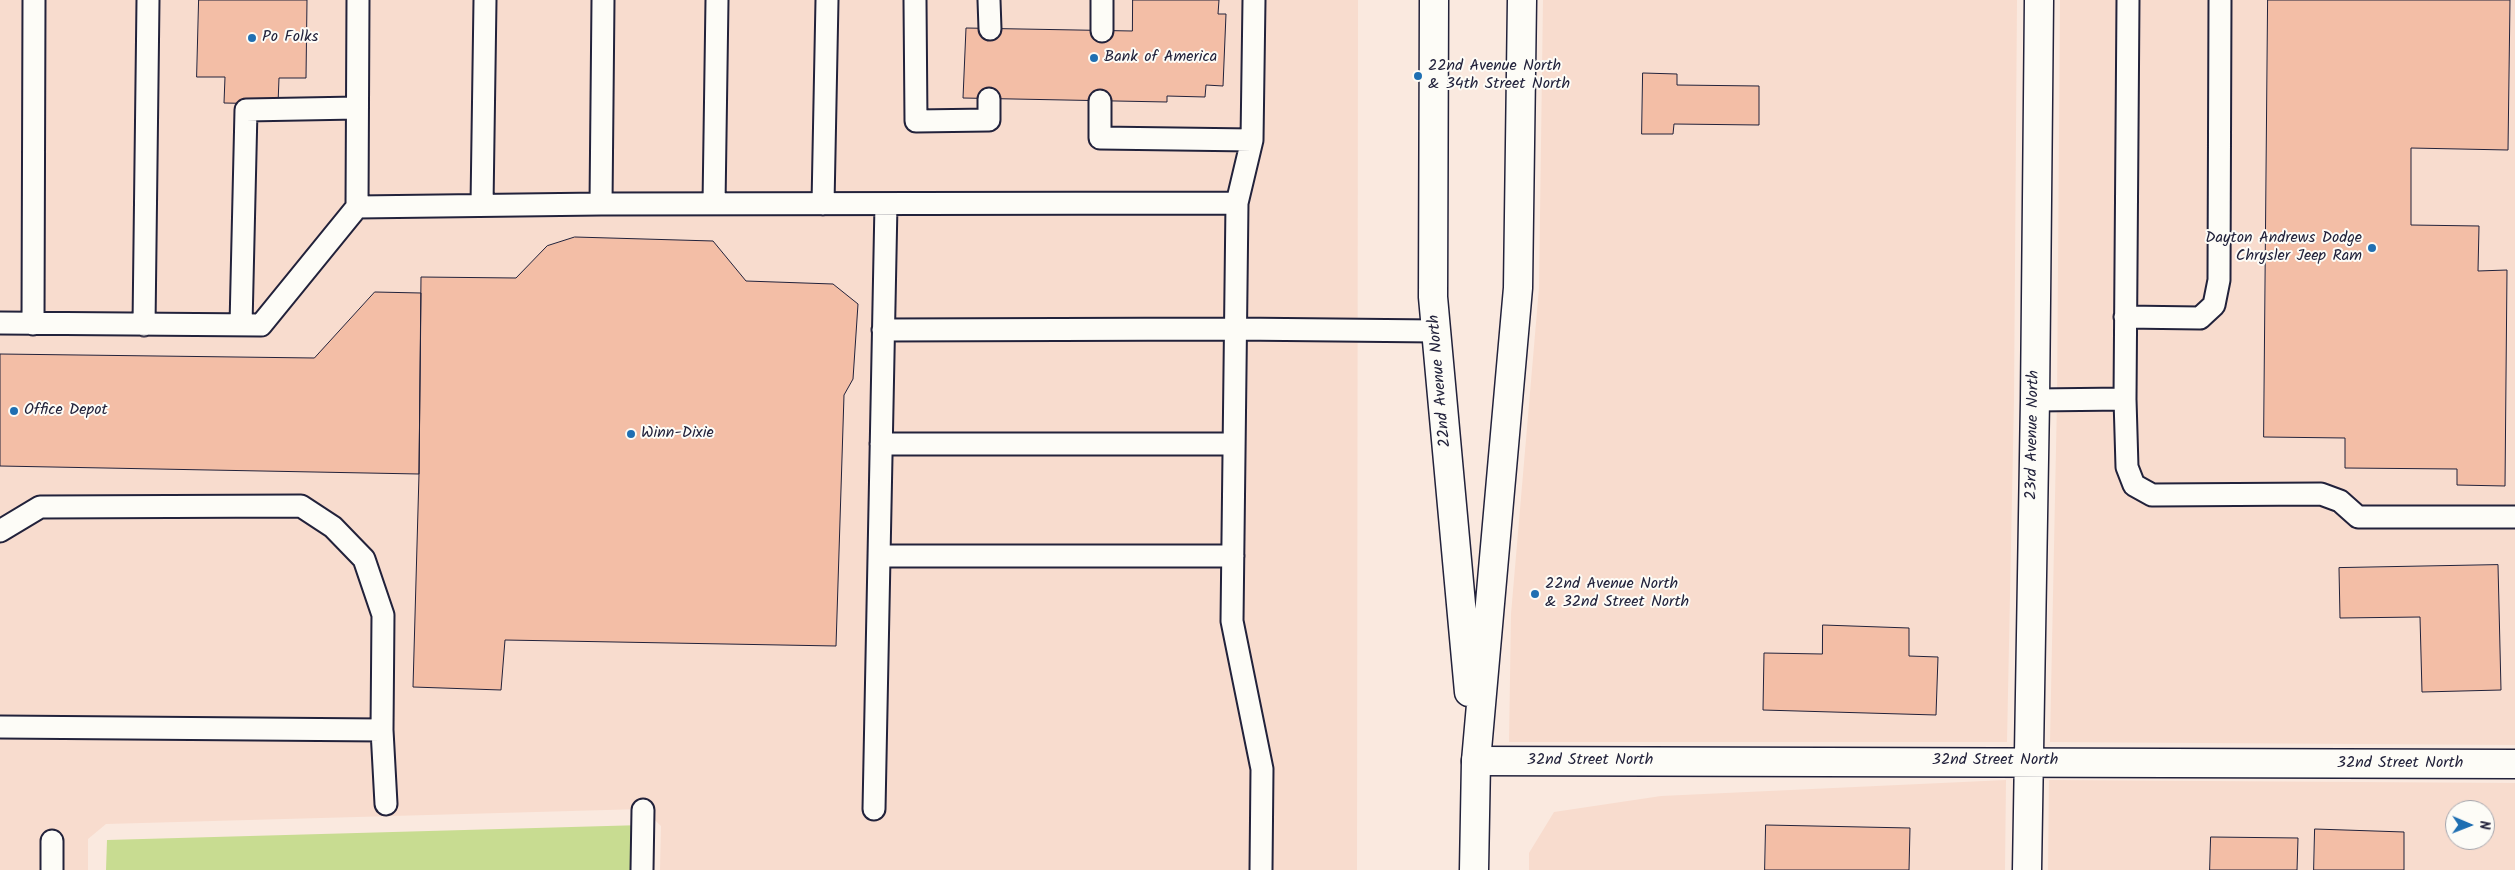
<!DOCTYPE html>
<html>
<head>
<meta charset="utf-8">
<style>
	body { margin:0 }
	#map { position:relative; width:2515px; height:870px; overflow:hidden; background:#fae9df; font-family:Kalam,sans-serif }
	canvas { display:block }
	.north { position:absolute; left:2445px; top:800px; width:50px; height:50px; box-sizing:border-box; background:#fdfcf7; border:1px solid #a5a5ac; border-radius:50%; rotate:91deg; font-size:14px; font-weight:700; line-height:20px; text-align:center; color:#22223b }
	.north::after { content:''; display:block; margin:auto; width:18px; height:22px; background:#1f6fb2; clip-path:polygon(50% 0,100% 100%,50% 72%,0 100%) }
</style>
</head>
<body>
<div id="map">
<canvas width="2515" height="870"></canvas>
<div class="north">N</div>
</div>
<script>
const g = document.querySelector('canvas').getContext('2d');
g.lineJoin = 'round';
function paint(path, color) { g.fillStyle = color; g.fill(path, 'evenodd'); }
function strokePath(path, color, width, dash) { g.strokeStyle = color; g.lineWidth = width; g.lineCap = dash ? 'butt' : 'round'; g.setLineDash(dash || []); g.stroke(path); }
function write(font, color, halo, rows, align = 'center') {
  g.font = font + ' Kalam,sans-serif'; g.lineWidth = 4; g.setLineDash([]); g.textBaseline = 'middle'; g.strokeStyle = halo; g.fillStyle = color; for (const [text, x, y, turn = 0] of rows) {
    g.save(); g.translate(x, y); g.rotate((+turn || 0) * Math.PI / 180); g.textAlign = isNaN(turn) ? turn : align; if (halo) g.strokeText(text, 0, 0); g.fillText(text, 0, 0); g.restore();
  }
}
paint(new Path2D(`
	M0,0H1358L1357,870H660L661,826L643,809L106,824L88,839V870H0Z
	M1543,0H2017L2014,400L2007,742H1509L1511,614L1539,288Z
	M2060,0H2515V745L2050,742L2057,400Z
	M2006,780L2005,870H1529V853L1554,812L1661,796Z
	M2049,780L2515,783V870H2048ZM2455,810H2485V840H2455Z`), '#f8dcce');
paint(new Path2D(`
	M643,825L641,870H106L107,840Z`), '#c8dc91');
const building = new Path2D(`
	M199,0H307L306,78H279L278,104L224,103L225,77H197Z
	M1133,0H1219L1218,14H1226L1223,86L1206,85L1205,97L1167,96V102L963,98L966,28L1132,31Z
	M2268,0H2510L2508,150L2411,148V225L2479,226L2478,271L2507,270L2505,486L2457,485V469L2345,468V438L2264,437Z
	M1643,73L1677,74V85L1759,86V125L1674,124L1673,134H1642Z
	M575,237L713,241L746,281L833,284L858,304L853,379L844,395L836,646L505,640L501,690L413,687L419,474L421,277L516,278L547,246Z
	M375,292L421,293L419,474L0,466V354L314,358Z
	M2498,565L2501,690L2422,692L2420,617L2340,618L2339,568Z
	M1823,625L1909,628V656L1938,657L1936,715L1763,710L1764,653L1822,654Z
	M1766,825L1910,828L1909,870H1765Z
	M2315,829L2404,832V870H2314Z
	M2211,837L2298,838L2297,870H2210Z`);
paint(building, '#f3bea6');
strokePath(building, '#22223b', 1);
const lane = new Path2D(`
	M915,0L916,121L989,120V99
	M989,0L990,29
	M1254,0L1252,140L1237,203L1232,621L1262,769L1261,870
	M2128,0L2125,399L2127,467L2134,485L2152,495L2321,494L2340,501L2358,517H2515
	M1102,31V0
	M1100,101V138L1252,140
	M601,204L1237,203
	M714,204L717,0
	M823,204L827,0
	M482,205L485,0
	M357,207L358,0
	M2125,317L2200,318L2214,305L2219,280L2220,0
	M0,323L261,325L357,207L601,204L603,0
	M33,324L34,0
	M144,325L148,0
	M241,325L246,110L357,108
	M883,330L1235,329L1436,331
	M2035,400L2125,399
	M881,444H1234
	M0,531L40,507L301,506L333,527L364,559L383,615L382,730L386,804
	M879,556H1233
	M0,727L382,730
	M874,809L886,204
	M52,870V841
	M642,870L643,810`);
const street = new Path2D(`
	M1476,761L2515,764
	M2027,870L2035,400L2039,0`);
const secondary = new Path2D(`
	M1434,0L1433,297L1469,692
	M1474,870L1476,761L1518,288L1522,0`);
strokePath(lane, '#22223b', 25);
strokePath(street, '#22223b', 31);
strokePath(secondary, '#22223b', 31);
strokePath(lane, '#fdfcf7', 21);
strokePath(street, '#fdfcf7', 28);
strokePath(secondary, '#fdfcf7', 28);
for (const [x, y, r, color] of [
	[252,38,5,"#1f6fb2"],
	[1094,58,5,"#1f6fb2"],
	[1418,76,5,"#1f6fb2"],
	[2372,248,5,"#1f6fb2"],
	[14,411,5,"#1f6fb2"],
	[631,434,5,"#1f6fb2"],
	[1535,594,5,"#1f6fb2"]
]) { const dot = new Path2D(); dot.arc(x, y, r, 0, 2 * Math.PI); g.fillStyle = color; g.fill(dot); strokePath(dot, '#fdfcf7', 2); }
write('16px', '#22223b', '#fdfcf7', [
	["Po Folks",262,38],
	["Bank of America",1104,58],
	["22nd Avenue North",1428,67],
	["& 34th Street North",1428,85],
	["Dayton Andrews Dodge",2362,239,"right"],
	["Chrysler Jeep Ram",2362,257,"right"],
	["Office Depot",24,411],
	["Winn-Dixie",641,434],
	["22nd Avenue North",1545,585],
	["& 32nd Street North",1545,603]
], 'left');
write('16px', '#22223b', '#fdfcf7', [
	["22nd Avenue North",1441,381,-95],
	["23rd Avenue North",2034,435,-89],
	["32nd Street North",1590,761],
	["32nd Street North",1995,761],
	["32nd Street North",2400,764]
]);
</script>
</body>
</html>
